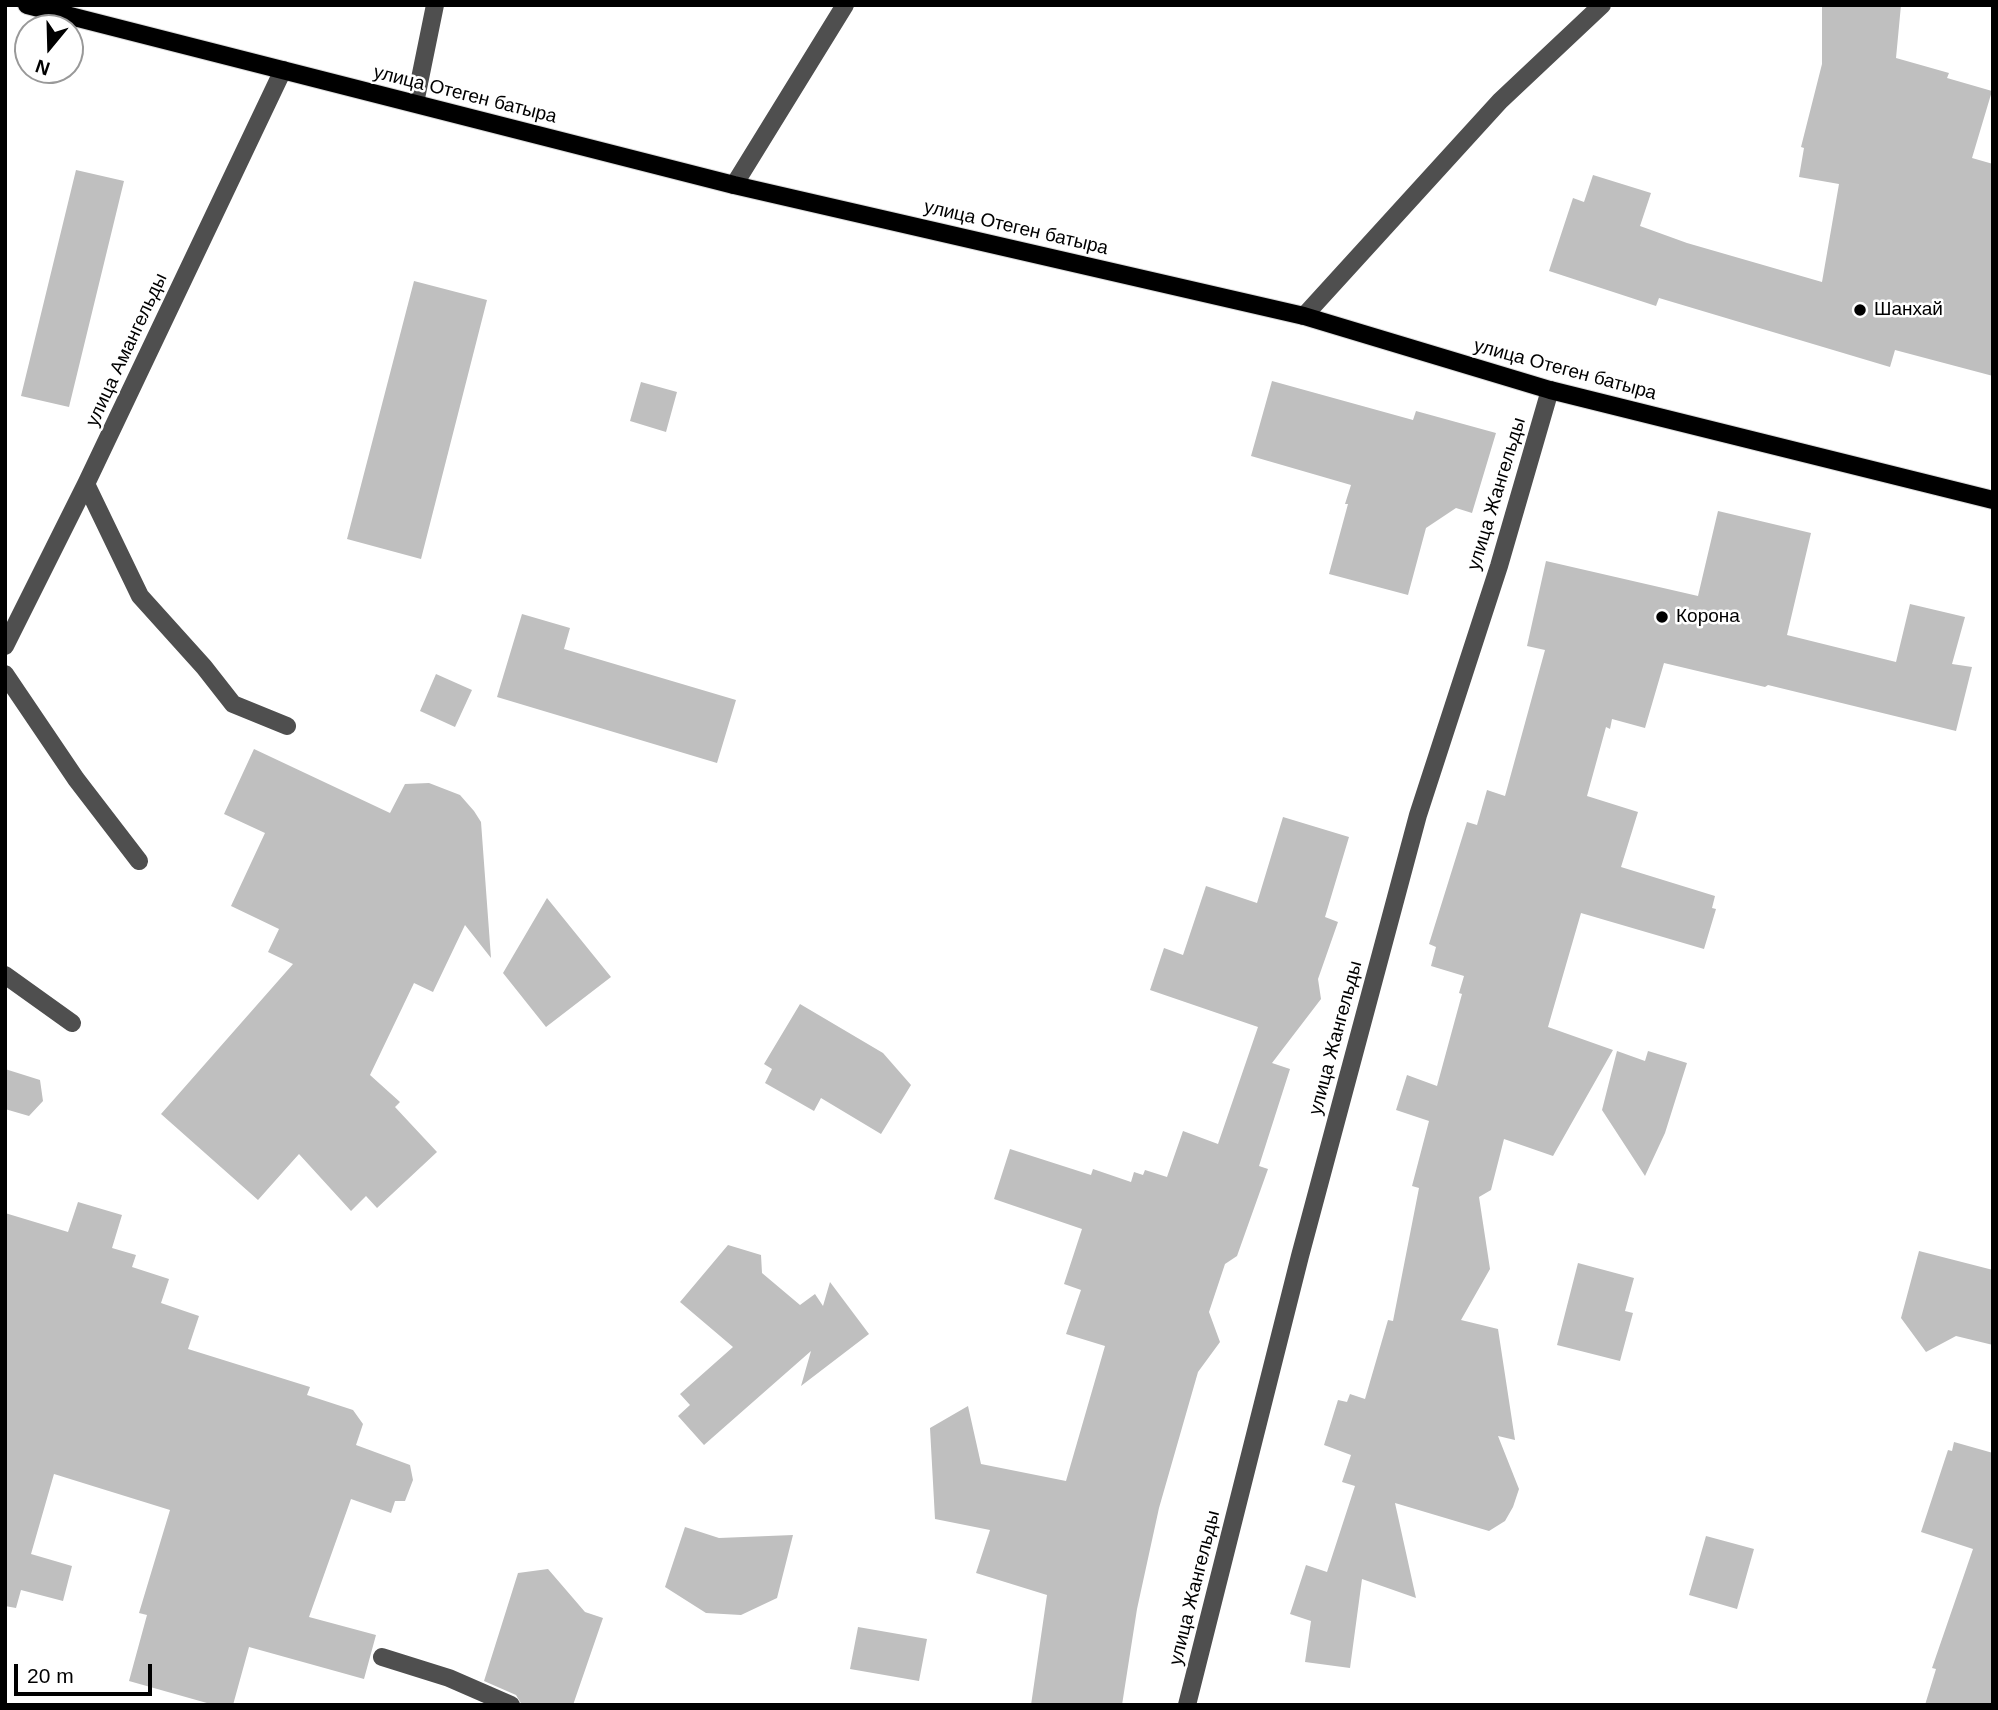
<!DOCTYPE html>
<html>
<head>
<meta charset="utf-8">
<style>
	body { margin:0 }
	#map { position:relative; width:1998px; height:1710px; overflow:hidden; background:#fff; font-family:Arial,sans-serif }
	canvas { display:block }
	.frame { position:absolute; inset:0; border:7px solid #000; pointer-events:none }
	.north { position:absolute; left:14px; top:14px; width:70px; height:70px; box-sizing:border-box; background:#fff; border:2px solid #999; border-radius:50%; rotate:199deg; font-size:19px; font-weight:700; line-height:28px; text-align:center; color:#000 }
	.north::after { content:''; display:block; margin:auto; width:24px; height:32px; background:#000; clip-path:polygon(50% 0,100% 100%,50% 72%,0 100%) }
	.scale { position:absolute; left:14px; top:1664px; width:138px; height:32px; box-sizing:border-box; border:4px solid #000; border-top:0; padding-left:9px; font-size:21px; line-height:24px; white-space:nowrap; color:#000; -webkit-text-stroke:5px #fff; paint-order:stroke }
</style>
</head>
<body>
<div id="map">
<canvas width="1998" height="1710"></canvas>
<div class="frame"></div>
<div class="north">N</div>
<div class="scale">20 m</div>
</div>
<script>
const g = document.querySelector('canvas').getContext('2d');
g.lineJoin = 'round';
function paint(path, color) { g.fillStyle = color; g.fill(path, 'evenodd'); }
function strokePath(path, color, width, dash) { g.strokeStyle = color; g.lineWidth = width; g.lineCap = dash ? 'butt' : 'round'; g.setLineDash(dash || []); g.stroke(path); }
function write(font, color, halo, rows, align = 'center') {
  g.font = font + ' Arial,sans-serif'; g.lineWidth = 5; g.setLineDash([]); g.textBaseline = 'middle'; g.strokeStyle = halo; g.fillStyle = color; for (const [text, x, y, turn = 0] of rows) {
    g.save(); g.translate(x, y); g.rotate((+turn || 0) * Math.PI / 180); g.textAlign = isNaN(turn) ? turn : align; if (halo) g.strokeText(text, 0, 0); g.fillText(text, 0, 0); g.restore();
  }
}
paint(new Path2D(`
	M1822,5H1901L1896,58L1949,73L1947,78L1992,91L1972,158L1993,164V376L1895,350L1890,367L1659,298L1656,306L1549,271L1573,198L1584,202L1593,175L1651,193L1640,226L1687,243L1822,282L1839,184L1799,177L1804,148L1801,147L1822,64Z
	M76,170L124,181L69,407L21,396Z
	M414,281L487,300L421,559L347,539Z
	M1272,381L1413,420L1416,411L1496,433L1472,513L1456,508L1426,528L1408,595L1329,574L1348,504H1345L1351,485L1251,456Z
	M641,382L677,392L666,432L630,421Z
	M1718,511L1811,533L1787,635L1896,662L1910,604L1965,617L1952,664L1972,667L1956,731L1768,685L1765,687L1664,663L1645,728L1612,719L1610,729L1606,727L1587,796L1638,812L1621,867L1715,896L1712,908L1716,909L1704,949L1581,913L1548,1027L1613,1050L1553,1156L1504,1139L1491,1190L1479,1197L1490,1269L1461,1320L1498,1329L1515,1440L1498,1436L1519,1489L1513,1507L1505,1521L1489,1531L1395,1503L1416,1598L1362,1579L1350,1668L1305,1662L1311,1621L1290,1614L1306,1565L1327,1572L1355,1486L1342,1482L1351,1455L1324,1445L1338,1400L1347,1402L1350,1394L1365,1399L1388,1320L1393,1321L1419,1188L1412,1186L1429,1121L1396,1110L1407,1075L1437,1086L1462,994L1459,993L1464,976L1431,966L1436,947L1429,944L1467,822L1477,825L1487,790L1505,796L1545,650L1527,646L1546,561L1698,596Z
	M522,614L570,628L564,649L736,700L717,763L497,697Z
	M436,674L472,690L455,727L420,711Z
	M254,749L390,813L405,784L429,783L460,795L474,811L481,822L491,958L465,925L433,992L414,983L370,1075L400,1102L395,1107L437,1152L377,1208L366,1196L351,1211L299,1154L258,1200L161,1114L293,964L268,952L279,929L231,906L265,833L224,814Z
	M1283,817L1349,837L1325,917L1338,922L1318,979L1321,999L1272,1063L1290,1069L1259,1166L1268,1169L1237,1256L1225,1264L1209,1312L1220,1342L1198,1372L1159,1508L1137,1609L1122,1705H1031L1047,1595L976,1573L990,1530L935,1519L930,1428L968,1406L981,1464L1066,1481L1105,1346L1066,1334L1081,1290L1064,1284L1082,1229L994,1199L1010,1149L1091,1175L1093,1169L1131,1182L1134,1172L1143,1175L1145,1170L1167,1177L1183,1131L1218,1144L1258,1027L1150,990L1164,948L1183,955L1206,886L1257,903Z
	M547,898L611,977L546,1027L503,973Z
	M800,1004L883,1053L911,1085L881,1134L821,1098L814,1111L765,1083L772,1069L764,1064Z
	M1617,1051L1645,1061L1648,1051L1687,1063L1665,1133L1645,1176L1602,1110Z
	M5,1069L40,1080L43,1101L29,1116L5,1109Z
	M78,1202L122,1215L112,1248L136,1255L132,1267L169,1279L161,1303L199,1316L188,1349L310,1387L307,1395L353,1410L363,1424L356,1445L410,1465L413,1480L405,1501H395L391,1513L351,1499L309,1617L376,1635L364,1679L249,1647L233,1705H214L129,1681L147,1615L139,1613L170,1510L54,1474L31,1554L72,1566L63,1601L21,1590L16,1608L5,1606V1213L68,1232Z
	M728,1245L761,1255L762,1273L800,1305L815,1294L823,1306L830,1282L869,1334L801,1386L811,1351L704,1445L678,1416L690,1405L680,1394L733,1347L680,1302Z
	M1919,1251L1993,1270V1345L1956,1336L1926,1352L1901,1318Z
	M1578,1263L1634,1278L1625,1311L1633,1313L1620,1361L1557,1345Z
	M1954,1442L1993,1453V1705H1925L1936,1669L1932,1668L1973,1549L1921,1532L1948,1450L1952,1451Z
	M685,1527L719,1538L793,1535L777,1598L741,1615L706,1613L665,1587Z
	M1706,1536L1754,1549L1737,1609L1689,1595Z
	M548,1569L585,1612L603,1618L573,1705H522L516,1695L484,1681L518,1573Z
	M858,1627L927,1639L919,1681L850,1669Z`), '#bfbfbf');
const major = new Path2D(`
	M27,5L734,185L1304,316L1550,390L1993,500`);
strokePath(major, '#dbdbdb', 20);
strokePath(new Path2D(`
	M415,103L435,5
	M734,185L845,5
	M1304,316L1500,101L1602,5
	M86,484L140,596L204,667L233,704L287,726
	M5,646L86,484L283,70
	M5,674L76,779L139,861
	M5,975L72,1023
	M382,1657L449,1678L511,1705
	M1187,1705L1300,1256L1418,815L1499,566L1550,390`), '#4f4f4f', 18);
strokePath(major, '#000', 18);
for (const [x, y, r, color] of [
	[1860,310,7,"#000"],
	[1662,617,7,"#000"]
]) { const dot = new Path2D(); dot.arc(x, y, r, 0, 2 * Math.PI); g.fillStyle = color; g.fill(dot); strokePath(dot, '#fff', 2.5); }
write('19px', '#000', '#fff', [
	["улица Отеген батыра",465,95,14],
	["улица Отеген батыра",1016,228,13],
	["улица Амангельды",127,350,-65],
	["улица Отеген батыра",1565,370,15],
	["улица Жангельды",1497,494,-73],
	["улица Жангельды",1336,1038,-75],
	["улица Жангельды",1195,1588,-76]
]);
write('19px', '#000', '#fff', [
	["Шанхай",1874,310],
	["Корона",1676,617]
], 'left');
</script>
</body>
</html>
